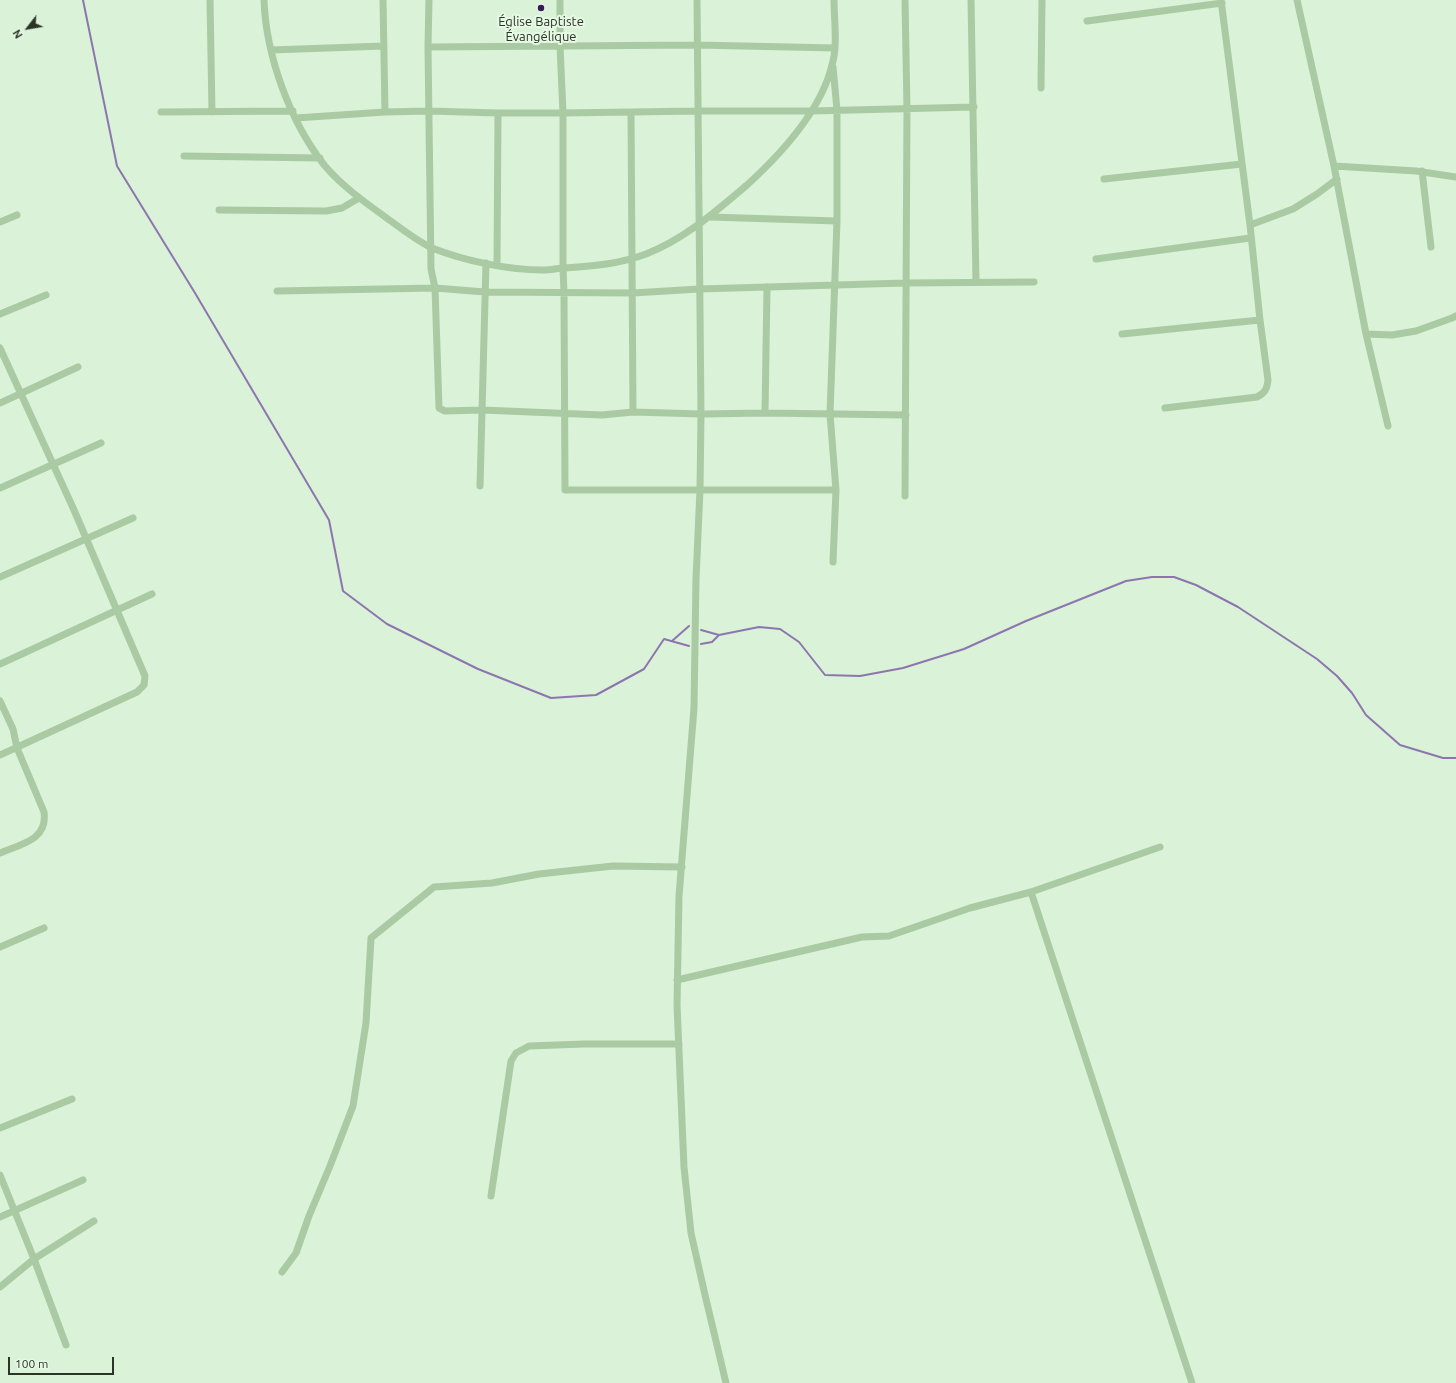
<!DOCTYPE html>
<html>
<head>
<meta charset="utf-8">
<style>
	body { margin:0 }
	#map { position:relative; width:1456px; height:1383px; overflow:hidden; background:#daf2d7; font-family:Ubuntu,sans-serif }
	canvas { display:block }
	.north { position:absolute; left:8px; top:8px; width:40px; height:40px; -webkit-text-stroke:3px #e6f9e4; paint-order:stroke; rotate:239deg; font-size:11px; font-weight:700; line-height:16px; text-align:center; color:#2a3525 }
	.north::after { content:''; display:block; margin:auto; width:14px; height:18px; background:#2a3525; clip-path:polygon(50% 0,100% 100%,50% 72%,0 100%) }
	.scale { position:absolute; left:8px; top:1357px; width:106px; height:18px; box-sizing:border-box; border:2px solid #2a3525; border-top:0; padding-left:5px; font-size:12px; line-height:14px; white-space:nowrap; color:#2a3525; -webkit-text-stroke:3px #e6f9e4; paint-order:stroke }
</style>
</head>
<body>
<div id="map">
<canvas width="1456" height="1383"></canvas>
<div class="north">N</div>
<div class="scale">100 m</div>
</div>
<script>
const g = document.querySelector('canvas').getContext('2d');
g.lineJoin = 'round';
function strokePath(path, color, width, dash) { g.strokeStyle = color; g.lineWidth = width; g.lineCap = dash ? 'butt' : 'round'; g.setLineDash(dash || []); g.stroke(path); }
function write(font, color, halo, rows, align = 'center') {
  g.font = font + ' Ubuntu,sans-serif'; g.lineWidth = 4; g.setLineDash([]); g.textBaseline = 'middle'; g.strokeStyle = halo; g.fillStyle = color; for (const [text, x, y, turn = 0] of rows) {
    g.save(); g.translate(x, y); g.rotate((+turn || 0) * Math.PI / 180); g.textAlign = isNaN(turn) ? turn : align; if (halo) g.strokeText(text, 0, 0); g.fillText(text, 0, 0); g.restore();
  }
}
strokePath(new Path2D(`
	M83,0L117,166L195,293L329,520L343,591L387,624L478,669L551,698L596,695L644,669L664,639L689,646
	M701,630L719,635
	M672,641L689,626
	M701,644L712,642L719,635L759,627L780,629L799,642L825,675L860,676L903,668L964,649L1026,621L1126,581L1152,577H1174L1196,585L1238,607L1317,659L1337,676L1352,693L1366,715L1400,745L1443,758H1456`), '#8d76af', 2);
strokePath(new Path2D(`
	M210,0L212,112
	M264,0C266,56 290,122 325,166C343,187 366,203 388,219C402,229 417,241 432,248C465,261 508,270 543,270C551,270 558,268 565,268C593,266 620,264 646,254C685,239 716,211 747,185C781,154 821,111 832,65C838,45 834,21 834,0
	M383,0L385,112
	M429,0L428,47L431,269L435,288L439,408L445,411L482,410L602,415L633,412L701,414L765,413L906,415
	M560,0V46L563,113V268L564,293L565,490H836
	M697,0L701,414L700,490L696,579L694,708L679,896L677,1005L684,1167L691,1233L705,1295L726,1383
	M905,0L907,109L905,496
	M971,0L976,282
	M1297,0L1334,166L1366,334L1388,426
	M1087,21L1222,3
	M428,47L697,45L835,48
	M271,50L384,46
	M833,67L837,110V221L830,414L836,490L833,562
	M1041,88L1042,0
	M161,112L293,111
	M631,112L633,412
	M296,118L385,112L429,111L498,113H563L698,111H811L974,107
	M184,156L320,158
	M1334,166L1416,171L1456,177
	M1422,171L1431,247
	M1104,179L1242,164
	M219,210L326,211L342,208L359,198
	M710,217L837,221
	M0,222L17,215
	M1250,225L1293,209L1317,194L1337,179
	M1096,259L1250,238
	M497,265L498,113
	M277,291L435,288L485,292L633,293L699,289L905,283L1034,282
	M0,314L46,295
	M1122,334L1260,320
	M1366,334L1392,335L1416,331L1452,318L1456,316
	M0,348L74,510L145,676L144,685L137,692L0,755
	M0,403L78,367
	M1165,408L1257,397C1265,393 1267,389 1268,380L1260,320L1250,225L1221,0
	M765,413L767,287
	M480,486L486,263
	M0,488L101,443
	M0,577L133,518
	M0,664L152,594
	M0,701L13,729L17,748L44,812C48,840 21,844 0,853
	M1031,892L1192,1383
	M0,947L44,928
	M677,980L862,937L889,936L970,908L1031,892L1160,847
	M0,1128L72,1099
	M0,1175L34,1259L66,1345
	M491,1196L511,1061L516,1053L529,1046L584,1044H679
	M0,1217L83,1180
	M282,1272L296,1253L309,1216L330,1166L353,1106L366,1023L371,938L434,887L492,883L539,874L613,866L682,867
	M0,1287L34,1259L94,1221`), '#aacaa3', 7);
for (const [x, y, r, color] of [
	[541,8,4,"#341a57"]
]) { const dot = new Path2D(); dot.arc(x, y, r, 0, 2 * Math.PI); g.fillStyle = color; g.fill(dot); strokePath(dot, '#e6f9e4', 1.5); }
write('13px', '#2a3525', '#e6f9e4', [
	["Église Baptiste",541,22],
	["Évangélique",541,37]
]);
</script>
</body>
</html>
